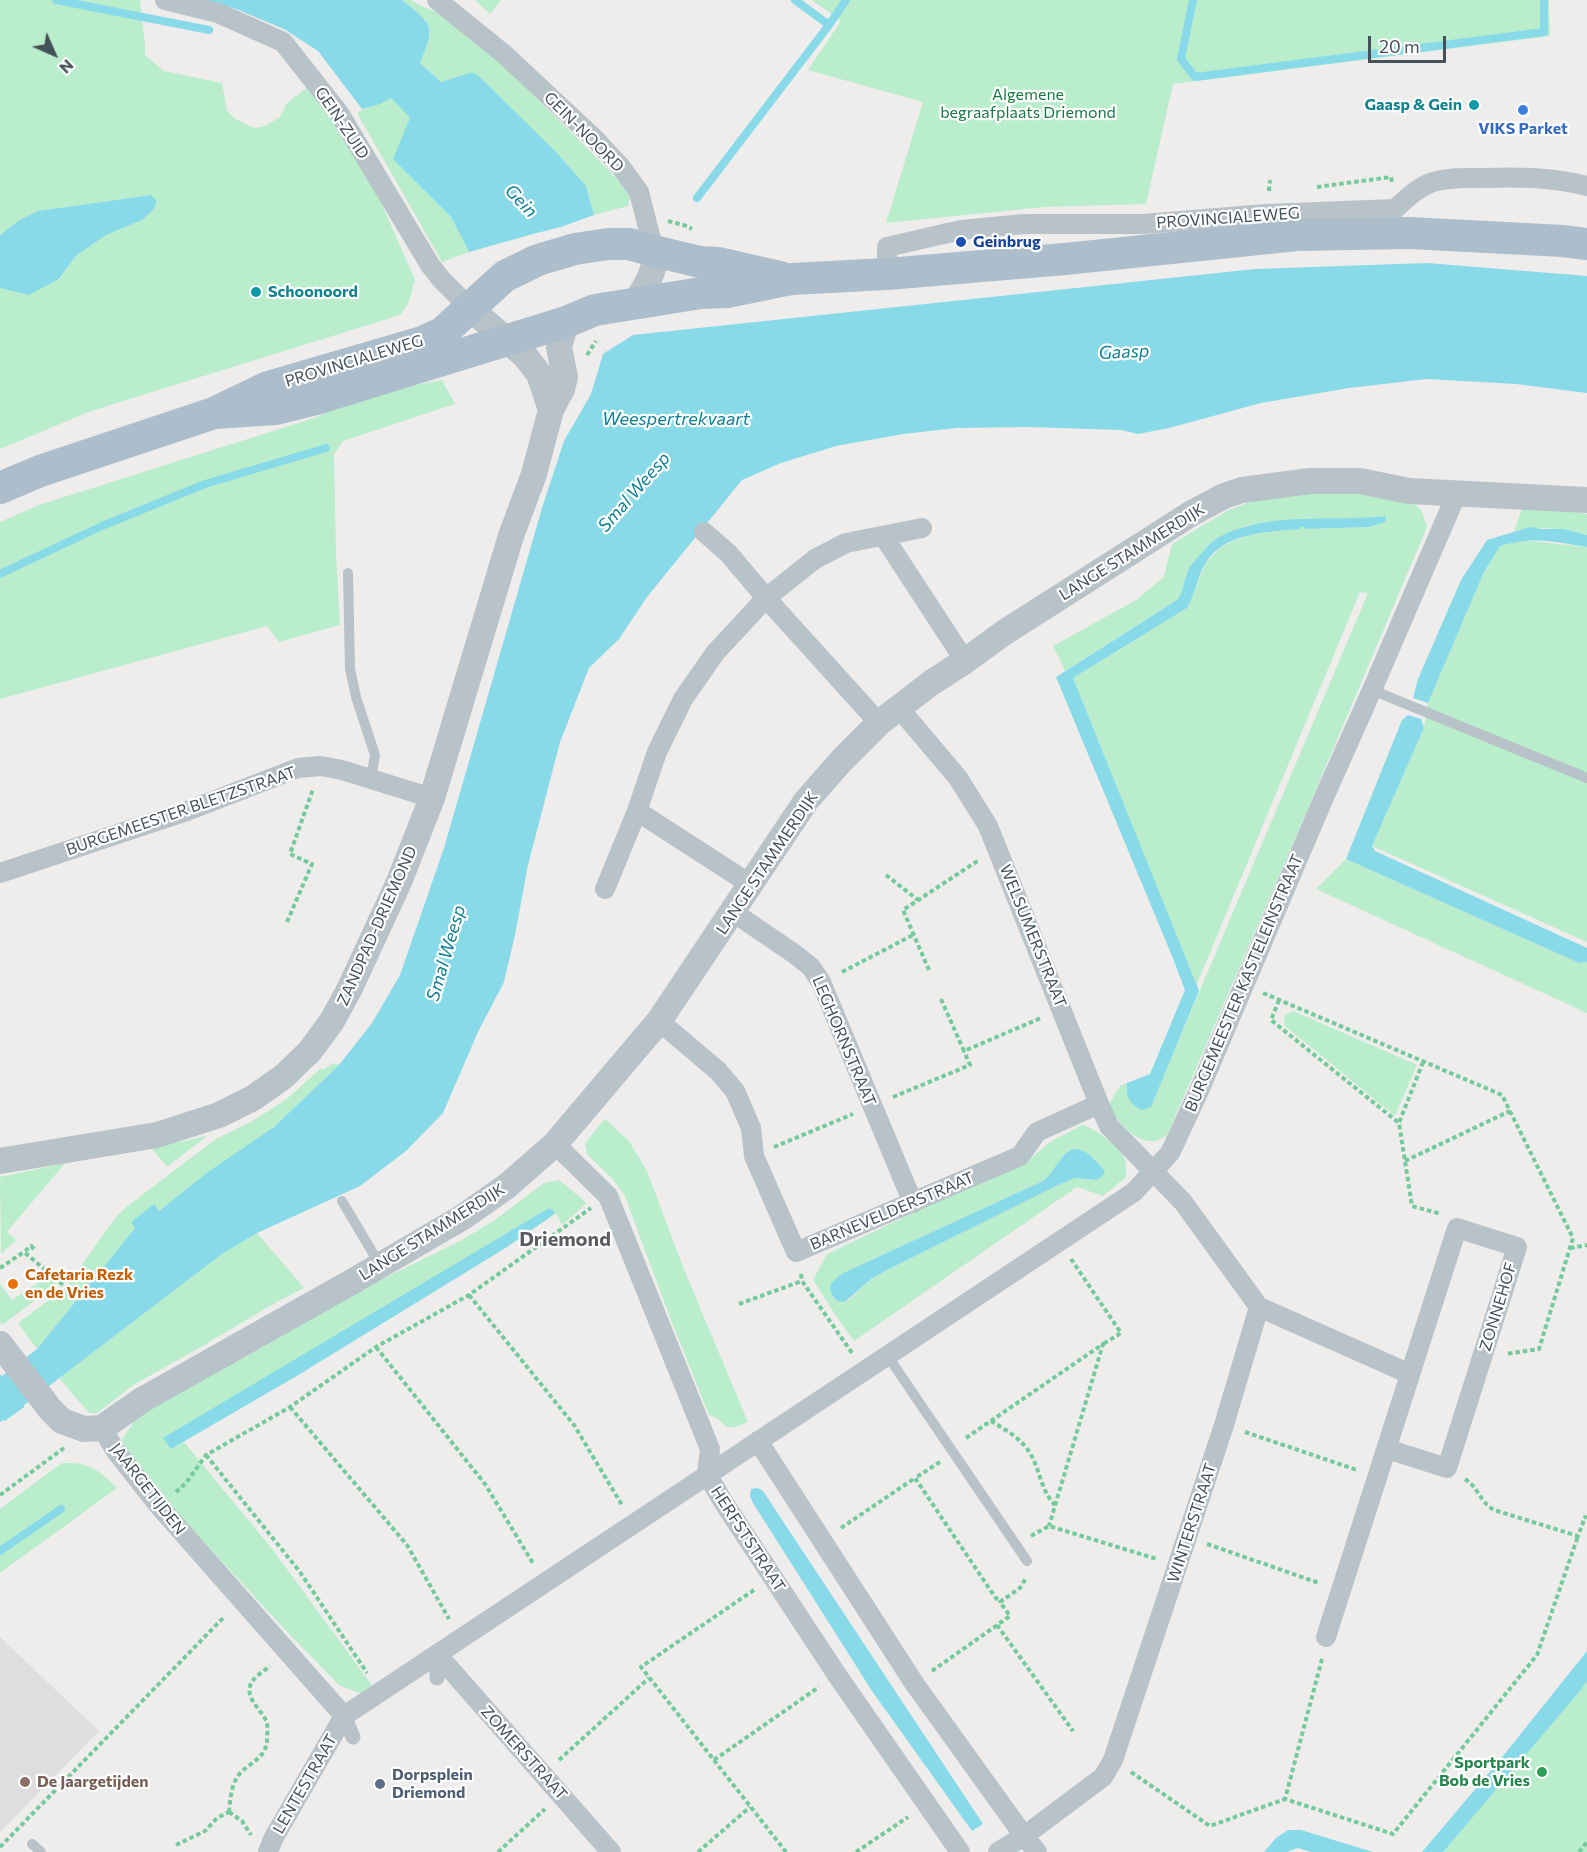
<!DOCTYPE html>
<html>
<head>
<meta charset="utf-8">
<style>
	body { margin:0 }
	#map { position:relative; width:1587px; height:1852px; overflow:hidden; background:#efecec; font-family:Commissioner,sans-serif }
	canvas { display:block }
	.north { position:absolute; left:24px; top:24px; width:60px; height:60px; -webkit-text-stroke:4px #fff; paint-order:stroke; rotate:135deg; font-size:16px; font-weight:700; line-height:24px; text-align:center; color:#455159 }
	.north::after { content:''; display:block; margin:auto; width:21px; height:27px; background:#455159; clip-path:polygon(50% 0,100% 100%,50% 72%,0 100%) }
	.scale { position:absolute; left:1368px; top:36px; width:78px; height:27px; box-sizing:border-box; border:3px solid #455159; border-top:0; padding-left:8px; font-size:18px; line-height:21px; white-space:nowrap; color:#455159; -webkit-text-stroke:4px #fff; paint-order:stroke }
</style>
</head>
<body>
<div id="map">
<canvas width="1587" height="1852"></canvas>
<div class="north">N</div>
<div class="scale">20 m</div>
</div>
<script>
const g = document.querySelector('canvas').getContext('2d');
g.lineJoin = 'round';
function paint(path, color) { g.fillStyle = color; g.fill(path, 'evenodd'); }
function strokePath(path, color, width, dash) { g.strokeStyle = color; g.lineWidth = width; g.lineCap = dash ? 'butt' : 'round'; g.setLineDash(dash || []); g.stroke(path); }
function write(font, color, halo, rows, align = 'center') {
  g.font = font + ' Commissioner,sans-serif'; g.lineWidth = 4.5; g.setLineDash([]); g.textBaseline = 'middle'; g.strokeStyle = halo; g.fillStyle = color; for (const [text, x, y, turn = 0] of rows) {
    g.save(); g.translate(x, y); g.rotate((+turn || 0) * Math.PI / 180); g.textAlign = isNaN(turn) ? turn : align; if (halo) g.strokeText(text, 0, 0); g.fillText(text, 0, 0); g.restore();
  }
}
paint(new Path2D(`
	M0,1637L99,1731L0,1832Z`), '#e0ddde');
paint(new Path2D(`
	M0,0H140L145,45V55L164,71L222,83L227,111L235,119L255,128L265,126L280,117L287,103L317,80L341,111L415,280L408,304L400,315L91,411L0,449V288L59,280L76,256L106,235L142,220L157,201L150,195L38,211L18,221L0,235Z
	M402,0H410L462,25L582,143L619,181L630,196L628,206L594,215L586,186L556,152L481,78L469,73L441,82L420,63C436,25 433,25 402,0Z
	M475,0H501L490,14Z
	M812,0H1549L1550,36L1173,84L1146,204L1044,207L886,223L923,102L808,70L841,21Z
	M391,98L410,118L394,159L451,217L469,252L442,262L357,113C367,106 380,104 391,98Z
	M442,380L455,404L343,441L334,454L336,553L340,625L279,642L267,626L0,699V522L39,505L314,418L366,394Z
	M1302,491C1331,492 1394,488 1417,506C1423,511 1425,520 1427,527L1298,832L1168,1133C1167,1134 1162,1139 1161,1139C1141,1150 1114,1120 1109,1104L1120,1086L1127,1083L1126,1089L1151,1106L1368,593L1360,592L1196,986L1073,678L1187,608L1206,562L1220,548L1233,541L1250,535L1301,527H1305L1306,529L1369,527L1382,517L1373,519L1295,520L1248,525L1219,537L1209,545L1187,571L1181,595L1177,600L1065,671L1053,646L1136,600L1164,577L1172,544L1229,510L1263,497Z
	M1524,504L1587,514V535C1563,529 1538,525 1514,531Z
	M1502,538L1587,547V942L1372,846L1424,728L1428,703L1484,572L1500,546Z
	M1346,859L1579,963L1587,962V1013L1316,889Z
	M1293,1011L1417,1065L1395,1116L1285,1026L1284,1016Z
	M332,1063L339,1065L274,1127L158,1211L154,1205L131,1222L135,1228L37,1349L18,1323L65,1288L116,1217L125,1208L216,1139L253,1121L288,1098L320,1069H325Z
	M605,1119L629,1141L647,1171L683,1267L748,1422C717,1435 731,1421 709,1415L671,1320L624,1194L612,1178L587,1154L585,1143Z
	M1082,1125C1094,1127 1119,1147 1124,1158C1127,1164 1126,1171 1126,1177L1103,1196L1077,1187L854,1341L842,1325L813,1280L827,1254L957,1192L1029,1160L1050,1142ZM1092,1157L1105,1171L1096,1180L1076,1178L1058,1185L889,1269L871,1279L848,1301H837L832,1296L843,1273L1043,1181L1056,1169L1059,1161Z
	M207,1136L167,1167L151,1148Z
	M65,1163L7,1232L16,1240L1,1254L0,1177Z
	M559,1180L587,1203L562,1225L556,1213L549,1208L171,1449L184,1442L273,1550L376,1691L359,1693L339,1685L292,1637L152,1486L128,1458L122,1440L136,1418L334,1303L460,1241L495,1220L544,1183Z
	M257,1233L304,1288L275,1303L199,1348L135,1384L97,1413H89L59,1378L222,1254Z
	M47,1277L57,1284L2,1325L0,1321V1284L12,1300Z
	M62,1463C89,1462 98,1469 117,1488L0,1573V1509Z
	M1587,1654V1852H1425L1568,1693Z`), '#baedcb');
paint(new Path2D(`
	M206,0H402C433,25 436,25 420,63L441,82L469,73H474L481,78L556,152L586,186L594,215L561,227L630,337L633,335L1255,269L1427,263L1587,276V393L1516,384L1427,379L1349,388L1261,403L1169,428L1138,434L1121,430L1029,427L956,428L903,434L836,446L781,463L742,480L647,597L619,639L589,668L560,742L528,865L515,935L504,982L478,1032L443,1113L406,1151L360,1186L257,1233L222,1254L24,1405V1407L5,1421L4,1420L0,1422V1374L2,1376L37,1349L135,1228L131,1222L154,1204L159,1211L208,1172L274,1127L339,1065L372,1023L400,975L444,848L542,508L564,441L591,394L603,354L606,352L533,234L469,252L451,217L393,159L410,118L391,98L380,104L362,109L318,51L284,29L236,9Z
	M151,195L157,201L153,210L142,220L106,235L76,256L59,279L29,295L0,288V235L18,221L38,211Z
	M1386,516L1385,522L1369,527L1306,529L1305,527H1301L1300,529C1269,532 1223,532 1205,564C1197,578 1195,594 1187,608L1073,678L1199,991L1151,1107L1142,1110C1130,1105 1125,1096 1127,1083L1150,1074L1185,990L1172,956L1056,677L1177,600C1186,589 1183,573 1193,563C1201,554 1209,543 1219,537C1267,511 1334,522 1386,516Z
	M1530,527L1542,529H1564L1587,535V547C1553,542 1534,536 1500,546L1484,572L1428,703L1413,698L1418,679L1461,580L1487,540Z
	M1408,715L1421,719L1424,728L1372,846L1375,851L1587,948V962L1579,963L1346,859L1402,720Z
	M1073,1149C1088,1149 1096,1161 1105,1171L1103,1176L1096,1180L1076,1178L1058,1185L889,1269L871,1279L845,1302L837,1301C831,1295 829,1291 831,1283L843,1273L1043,1181C1055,1172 1060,1154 1073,1149Z
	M549,1208L556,1213L507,1247L300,1374L171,1449L163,1438Z
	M758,1488L763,1491L983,1824L972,1831L872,1691L753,1503L750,1496L751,1489Z
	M1587,1651V1681L1579,1692L1443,1852H1422L1499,1761Z
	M1288,1830H1301L1373,1852H1311L1298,1848L1287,1852H1264L1276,1838Z`), '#88dae9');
paint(new Path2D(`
	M561,227L630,337L606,352L533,234Z`), '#efecec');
strokePath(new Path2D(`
	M56,0L209,30
	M795,0L829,25
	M1193,0L1181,59L1195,77L1544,32V0
	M697,198L829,25L846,0
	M0,574L102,526L205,484L326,448
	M0,1551L61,1509`), '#88dae9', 8);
strokePath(new Path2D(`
	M1317,187L1391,177L1392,182
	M1269,191L1270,180
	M668,221L687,226L692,229
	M587,355L596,341
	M886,875L918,900
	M287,922L312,864L290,854L313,789
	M929,970L903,910L979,860
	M842,972L913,935
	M1263,993L1502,1095L1573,1238L1539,1349L1506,1354
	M941,999L964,1051L1041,1018
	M1279,1000L1271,1020L1399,1123
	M1423,1062L1399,1123L1412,1206L1441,1214
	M893,1097L970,1065L964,1051
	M774,1147L853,1114
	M1405,1161L1510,1111
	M1570,1248L1587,1245
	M34,1249L31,1246L24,1252L63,1285
	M1071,1259L1121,1333L1103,1344
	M0,1268L24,1252
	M801,1274L802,1281L852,1353
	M469,1295L574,1425L622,1505
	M739,1304L802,1281
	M376,1347L485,1484L534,1565
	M290,1407L407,1545L449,1619
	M991,1421C1004,1429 1019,1437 1028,1450C1040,1467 1040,1490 1055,1505
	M1245,1432L1357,1470
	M966,1438L1103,1344L1049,1526
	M206,1455L300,1572L367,1673
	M940,1462L915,1478L995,1597L1000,1602
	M1465,1479C1478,1487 1481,1503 1494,1510L1578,1536L1585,1517L1587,1518
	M176,1492L186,1483L206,1455L290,1407L376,1347L469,1295L591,1208
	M0,1495L64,1448
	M841,1528L915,1478
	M1031,1536L1049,1526L1157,1559
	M1207,1544L1319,1583
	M754,1590L641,1667L786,1852
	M997,1625L1073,1731
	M1322,1659L1285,1799L1393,1834L1537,1655L1578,1536
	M932,1671L1010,1616L1000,1602L1020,1588L1026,1578
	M559,1760L649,1678
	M714,1760L819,1687
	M1131,1772L1210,1826L1285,1799
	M229,1812C230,1801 231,1786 238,1776C247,1763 264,1761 267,1742C267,1737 268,1728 267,1723C263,1711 246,1700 250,1686C252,1678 264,1671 270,1666
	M229,1812L242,1821L251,1835
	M176,1845L205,1831L217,1818L229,1812
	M0,1847L225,1616
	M498,1852L545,1809
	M698,1852L750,1807
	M856,1852L908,1817
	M1579,1852L1587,1842`), '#73ca9a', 4, [4.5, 3]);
strokePath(new Path2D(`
	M348,573L350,669L356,697L375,755L371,779
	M1372,690L1587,778
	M342,1201L380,1265
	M887,1355L1027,1561
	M32,1844L41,1852`), '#b8c2c9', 10);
strokePath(new Path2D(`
	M437,1654V1678
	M344,1716L353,1737`), '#b8c2c9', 15);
strokePath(new Path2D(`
	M165,0L218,13L283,42L339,113L430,265L441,279L470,308
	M437,0L504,54L595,139L621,167L639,192L654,251
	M887,274V247L961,230L1024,224H1144L1265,214L1395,209C1407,198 1418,187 1433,182C1450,177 1467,178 1484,178C1519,177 1553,177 1587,186
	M704,532L729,554L766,598L879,723
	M884,537L965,661
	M899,708L958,778L988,826L1099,1104L1109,1126L1183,1202L1259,1307L1224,1425L1113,1760L1103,1777L1024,1836L998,1852
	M637,811L750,884
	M0,873L187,811L298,768L321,766L342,770L432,798
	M605,889L637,811L657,752L683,699L715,653L766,598L815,559L846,543L922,528
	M733,912L796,955L811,967L821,982L913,1203
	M659,1021L718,1071L735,1091L751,1128L754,1156L796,1252L1020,1156L1037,1132L1099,1104
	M555,1144L608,1196L710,1449L707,1474L722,1500L837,1675L960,1852
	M1259,1307L1410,1374
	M102,1428L115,1450L159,1506L344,1716
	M758,1441L914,1683L1024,1836L1037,1852
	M1326,1637L1457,1228L1517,1247L1447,1468L1387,1449
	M437,1654L611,1852
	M268,1852L273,1839L344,1716L1134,1192L1170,1153L1198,1093L1325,795L1372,690L1457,493`), '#b8c2c9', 20);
strokePath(new Path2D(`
	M636,302C645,286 657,271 654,251
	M470,308L526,357L539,374L551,410
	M0,1161L157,1135L219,1115L253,1098L283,1077L310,1051L332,1021L350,988L399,882L432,798L511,536L534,474L551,410L562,389L565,377L559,347L566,322
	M0,1344L50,1409L62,1421L84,1429L102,1428L142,1400L355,1280L463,1217L507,1186L555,1144L659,1021L806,801L842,760L879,723L931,683L965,661L1005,632L1192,513L1224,496L1242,490L1310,481H1360L1409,491L1587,500`), '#b8c2c9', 26);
strokePath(new Path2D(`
	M214,413L276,409L316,399L566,322L595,310L701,293L727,292L791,279L887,274L1065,259L1297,235L1410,233L1563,241L1587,244
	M0,488L40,471L214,413L268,387L422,342L442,333L505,276L538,260L575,249L608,244H629L654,251L700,262L719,263L780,277`), '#acbdcb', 32);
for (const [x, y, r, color] of [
	[1474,105,6,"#0f9aa8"],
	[1523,110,6,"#3f7fe0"],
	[961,242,6,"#1a4fb4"],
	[256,292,6,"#0f9aa8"],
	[13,1284,6,"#e8710a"],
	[1542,1772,6,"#2e9e5b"],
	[25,1782,6,"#8d6e63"],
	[380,1784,6,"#5c6f8a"]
]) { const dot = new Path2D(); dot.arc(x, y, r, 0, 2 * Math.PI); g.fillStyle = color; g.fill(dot); strokePath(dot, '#fff', 2); }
write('16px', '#187843', '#fff', [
	["Algemene",1028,95],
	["begraafplaats Driemond",1028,113]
]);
write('bold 16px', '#0d838f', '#fff', [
	["Gaasp & Gein",1462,105],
	["Schoonoord",268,292,"left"]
], 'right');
write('16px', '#455159', '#fff', [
	["GEIN-ZUID",342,123,56],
	["GEIN-NOORD",584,132,45],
	["PROVINCIALEWEG",1228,218,-4],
	["PROVINCIALEWEG",354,361,-17],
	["LANGE STAMMERDIJK",1132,552,-32],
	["BURGEMEESTER BLETZSTRAAT",181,811,-19],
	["LANGE STAMMERDIJK",767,863,-56],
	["ZANDPAD-DRIEMOND",377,926,-66],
	["WELSUMERSTRAAT",1033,936,68],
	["BURGEMEESTER KASTELEINSTRAAT",1244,983,-67],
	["LEGHORNSTRAAT",844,1041,67],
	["BARNEVELDERSTRAAT",892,1211,-23],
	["LANGE STAMMERDIJK",432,1232,-32],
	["ZONNEHOF",1498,1307,-73],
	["JAARGETIJDEN",148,1489,52],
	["WINTERSTRAAT",1192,1523,-72],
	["HERFSTSTRAAT",748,1539,57],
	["ZOMERSTRAAT",524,1753,48],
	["LENTESTRAAT",305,1784,-60]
]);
write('bold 16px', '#366cbe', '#fff', [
	["VIKS Parket",1523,129]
]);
write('bold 16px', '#164399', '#fff', [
	["Geinbrug",973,242]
], 'left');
write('bold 16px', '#c56008', '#fff', [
	["Cafetaria Rezk",25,1275],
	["en de Vries",25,1293]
], 'left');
write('bold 16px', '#27864d', '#fff', [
	["Sportpark",1530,1763],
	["Bob de Vries",1530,1781]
], 'right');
write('bold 16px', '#4e5e75', '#fff', [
	["Dorpsplein",392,1775],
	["Driemond",392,1793]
], 'left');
write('bold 16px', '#785e54', '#fff', [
	["De Jaargetijden",37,1782]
], 'left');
write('italic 18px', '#0f7f94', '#fff', [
	["Gein",521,201,46],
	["Gaasp",1124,352,-3],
	["Weespertrekvaart",676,419],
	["Smal Weesp",634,492,-49],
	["Smal Weesp",446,953,-74]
]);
write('bold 20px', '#595d61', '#fff', [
	["Driemond",565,1239]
]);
</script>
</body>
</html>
